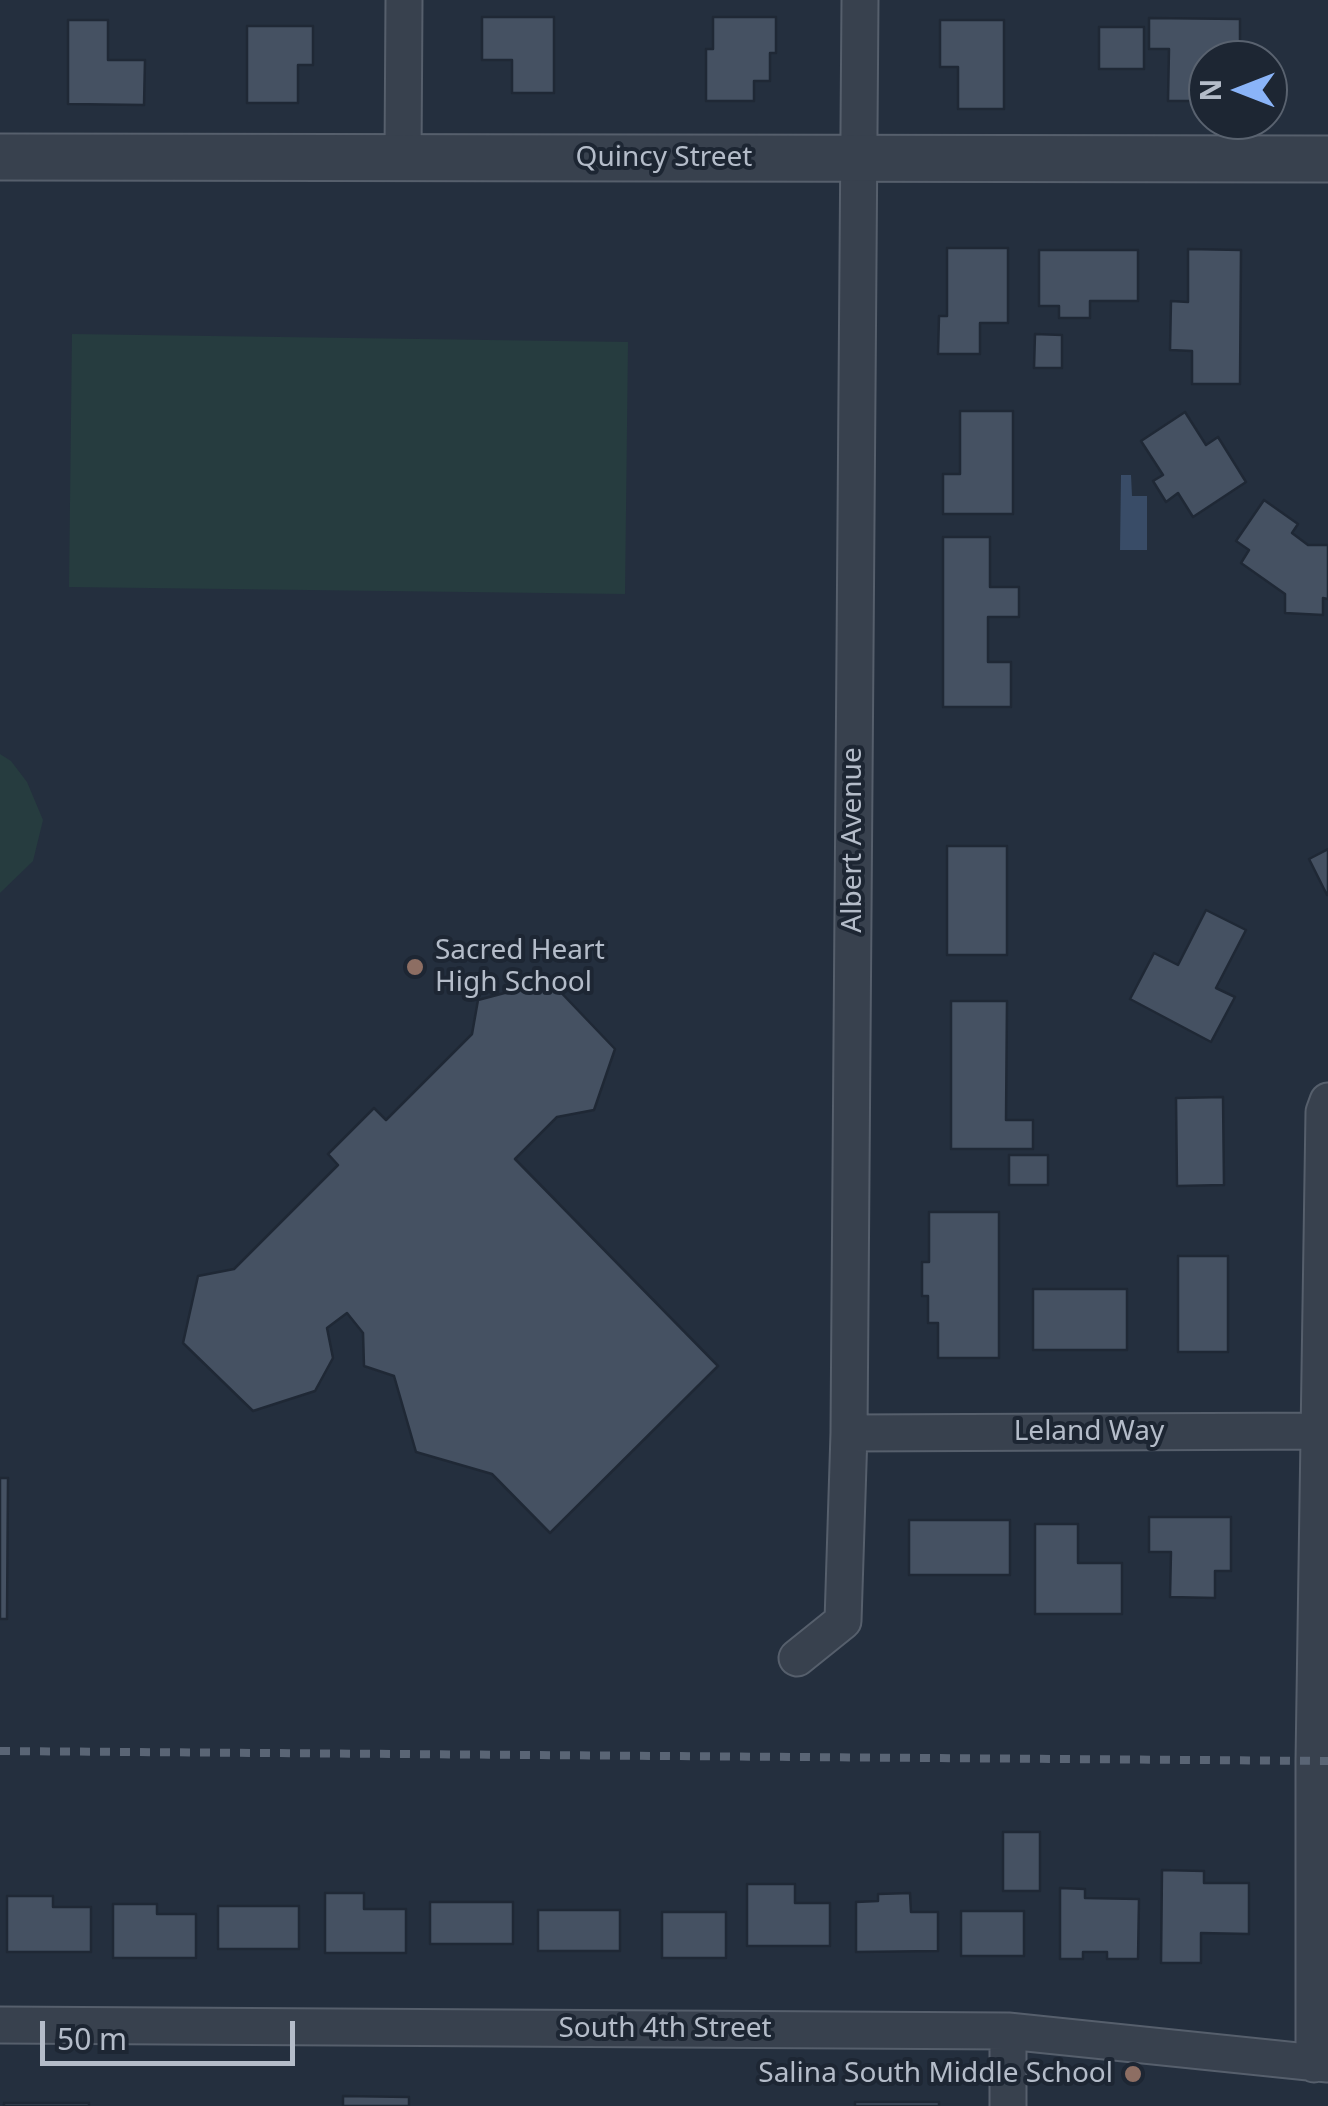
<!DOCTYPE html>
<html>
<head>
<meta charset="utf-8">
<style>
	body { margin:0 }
	#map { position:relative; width:1328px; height:2106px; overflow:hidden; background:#242f3e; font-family:"Noto Sans",sans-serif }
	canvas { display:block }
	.north { position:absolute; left:1188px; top:40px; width:100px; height:100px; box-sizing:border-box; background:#1d2633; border:2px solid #59626f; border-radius:50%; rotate:270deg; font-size:28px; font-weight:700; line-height:40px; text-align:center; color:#b4bcc9 }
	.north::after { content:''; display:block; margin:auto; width:35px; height:45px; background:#8ab4f8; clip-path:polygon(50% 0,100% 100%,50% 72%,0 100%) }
	.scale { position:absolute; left:40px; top:2021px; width:255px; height:45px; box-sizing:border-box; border:5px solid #b4bcc9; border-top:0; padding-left:12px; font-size:30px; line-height:35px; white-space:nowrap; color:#b4bcc9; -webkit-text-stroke:8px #1d2633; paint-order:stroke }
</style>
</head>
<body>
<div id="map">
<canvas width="1328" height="2106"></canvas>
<div class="north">N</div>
<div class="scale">50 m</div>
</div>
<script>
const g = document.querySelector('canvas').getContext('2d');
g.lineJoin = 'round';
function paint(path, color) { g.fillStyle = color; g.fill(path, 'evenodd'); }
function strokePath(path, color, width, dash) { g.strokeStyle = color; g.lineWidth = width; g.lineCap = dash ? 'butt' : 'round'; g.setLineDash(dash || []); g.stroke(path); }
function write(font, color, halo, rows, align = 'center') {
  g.font = font + ' "Noto Sans",sans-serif'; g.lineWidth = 8; g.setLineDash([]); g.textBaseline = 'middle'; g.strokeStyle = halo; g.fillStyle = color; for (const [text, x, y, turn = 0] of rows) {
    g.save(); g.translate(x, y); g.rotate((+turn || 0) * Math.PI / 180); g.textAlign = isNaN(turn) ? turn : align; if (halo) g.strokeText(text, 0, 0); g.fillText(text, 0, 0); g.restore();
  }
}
paint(new Path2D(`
	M72,334L628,342L625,594L69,587Z
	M0,754L11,761L27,782L43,820L33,861L0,893Z`), '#263c3f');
paint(new Path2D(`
	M1121,475H1131L1132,496H1147V550H1120Z`), '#394c67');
const building = new Path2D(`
	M482,17H554V93H512V60H482Z
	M713,17H776V53H770V81H754V101H706V49H713Z
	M1149,18L1240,19V60H1208V101H1168L1169,49H1149Z
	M68,20H108V60H145L144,105L68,104Z
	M940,20H1004V109H958V67H940Z
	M247,26H313V65H298V103H247Z
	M1099,27H1144V69H1099Z
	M947,248H1008V323H980V354H938L939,316H947Z
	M1188,249L1241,250L1240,384H1192V351L1170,350L1171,301L1188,302Z
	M1039,250H1138V301H1090V318H1059V306H1039Z
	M1035,334L1062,335V368H1034Z
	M960,411H1013V514H943V474H960Z
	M1185,412L1206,445L1218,437L1246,482L1193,517L1178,493L1166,502L1153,481L1163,475L1141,441Z
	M1264,500L1298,524L1292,533L1308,545H1328V599L1323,598V615L1285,613V594L1241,563L1249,550L1236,541Z
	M943,537H990V587H1019V617H988V662H1011V707H943Z
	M947,846H1007V955H947Z
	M1328,849V895H1327L1309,859Z
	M1206,910L1246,930L1216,988L1235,997L1211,1042L1130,999L1154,953L1178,965Z
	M550,981L615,1049L594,1110L557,1117L515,1159L718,1366L550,1533L492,1474L416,1452L394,1376L364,1366L363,1333L347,1313L327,1328L333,1358L315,1391L253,1411L183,1343L198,1276L234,1269L338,1165L328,1154L374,1108L386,1120L472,1034L478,1000Z
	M951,1001H1007L1006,1120H1033V1149H951Z
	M1223,1097L1224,1185L1177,1186L1176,1098Z
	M1009,1155H1048V1185H1009Z
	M929,1212H999V1358H938V1323H928V1296H922V1262H929Z
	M1178,1256H1228V1352H1178Z
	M1033,1289H1127V1350H1033Z
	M0,1478H8L7,1619H0Z
	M1149,1517H1231V1571H1215V1598L1170,1597L1171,1552H1149Z
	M909,1520H1010V1575H909Z
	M1035,1524H1078V1563H1122V1614H1035Z
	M1003,1832H1040V1891H1003Z
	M1162,1870L1204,1871V1883H1249V1934L1201,1933V1963H1161Z
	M747,1884H795V1903H830V1946H747Z
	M1060,1888L1085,1889V1898L1139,1899L1138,1959H1107V1952H1083V1959H1060Z
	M325,1893H364V1909H406V1953H325Z
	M910,1893L911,1912H938V1951L856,1952V1902L878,1901V1894Z
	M7,1896H53V1907H91V1952H7Z
	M430,1902H513V1944H430Z
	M113,1904H157V1914H196V1958H113Z
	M218,1906H299V1949H218Z
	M538,1910H620V1951H538Z
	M961,1911H1024V1956H961Z
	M662,1912H726V1958H662Z
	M343,2096L409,2097V2106H343Z
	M855,2102H939V2106H855Z
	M4,2103H89V2106H4Z`);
paint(building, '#455162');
strokePath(building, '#1f2835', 2.5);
const minor = new Path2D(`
	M403,158L404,0
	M849,1433L1328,1431
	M797,1658L843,1621L849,1433L860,0
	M0,2025L1008,2031L1328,2064
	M1314,2064V1761L1324,1112L1328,1101
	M1008,2106V2031`);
const tertiary = new Path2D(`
	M0,157L1328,159`);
strokePath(minor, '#565f6c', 39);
strokePath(tertiary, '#565f6c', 49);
strokePath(minor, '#38414e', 35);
strokePath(tertiary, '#38414e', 45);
strokePath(new Path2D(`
	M0,1751L1328,1761`), '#5a6575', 8, [10, 10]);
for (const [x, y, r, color] of [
	[415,967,10,"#8d6e63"],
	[1133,2074,10,"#8d6e63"]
]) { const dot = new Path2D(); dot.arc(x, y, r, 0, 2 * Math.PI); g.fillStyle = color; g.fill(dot); strokePath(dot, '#1d2633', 4); }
write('28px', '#b4bcc9', '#1d2633', [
	["Quincy Street",664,158],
	["Albert Avenue",853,840,-90],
	["Leland Way",1089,1432],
	["South 4th Street",665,2029]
]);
write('28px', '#b4bcc9', '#1d2633', [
	["Sacred Heart",435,951],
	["High School",435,983],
	["Salina South Middle School",1113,2074,"right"]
], 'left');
</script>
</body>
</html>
